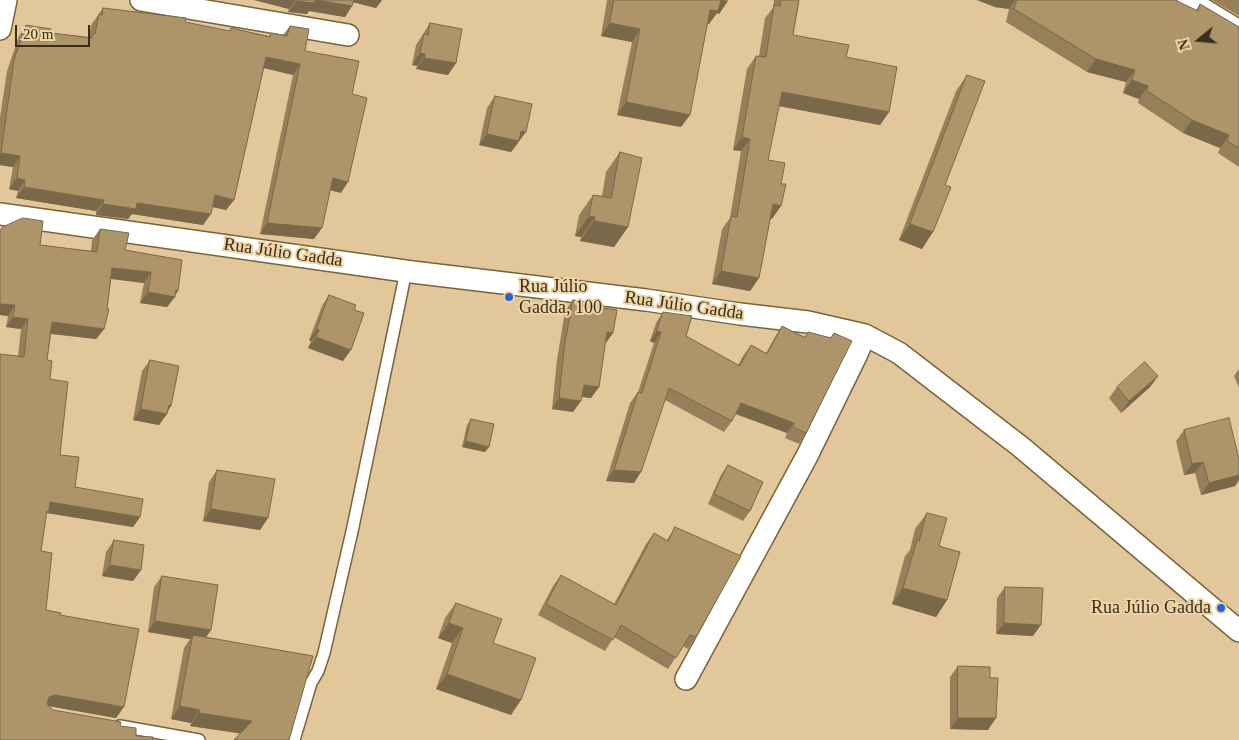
<!DOCTYPE html>
<html>
<head>
<meta charset="utf-8">
<style>
	body { margin:0 }
	#map { position:relative; width:1239px; height:740px; overflow:hidden; background:#e1c79a; font-family:Georgia,serif }
	canvas { display:block }
	.north { position:absolute; left:1174px; top:15px; width:50px; height:50px; -webkit-text-stroke:4px #eed4a6; paint-order:stroke; rotate:253deg; font-size:14px; font-weight:700; line-height:20px; text-align:center; color:#382e1c }
	.north::after { content:''; display:block; margin:auto; width:18px; height:22px; background:#382e1c; clip-path:polygon(50% 0,100% 100%,50% 72%,0 100%) }
	.scale { position:absolute; left:15px; top:25px; width:75px; height:22px; box-sizing:border-box; border:2px solid #382e1c; border-top:0; padding-left:6px; font-size:15px; line-height:18px; white-space:nowrap; color:#382e1c; -webkit-text-stroke:4px #eed4a6; paint-order:stroke }
</style>
</head>
<body>
<div id="map">
<canvas width="1239" height="740"></canvas>
<div class="north">N</div>
<div class="scale">20 m</div>
</div>
<script>
const g = document.querySelector('canvas').getContext('2d');
g.lineJoin = 'round';
function strokePath(path, color, width, dash) { g.strokeStyle = color; g.lineWidth = width; g.lineCap = dash ? 'butt' : 'round'; g.setLineDash(dash || []); g.stroke(path); }
function paint(path, color) { g.fillStyle = color; g.fill(path, 'evenodd'); }
function write(font, color, halo, rows, align = 'center') {
  g.font = font + ' Georgia,serif'; g.lineWidth = 4; g.setLineDash([]); g.textBaseline = 'middle'; g.strokeStyle = halo; g.fillStyle = color; for (const [text, x, y, turn = 0] of rows) {
    g.save(); g.translate(x, y); g.rotate((+turn || 0) * Math.PI / 180); g.textAlign = isNaN(turn) ? turn : align; if (halo) g.strokeText(text, 0, 0); g.fillText(text, 0, 0); g.restore();
  }
}
const service = new Path2D(`
	M120,726L199,740
	M294,740L311,683L318,671L324,653L353,527L406,271`);
const minor = new Path2D(`
	M141,0L348,35
	M1188,0L1239,31
	M0,29L6,0
	M0,214L412,272L646,300L740,314L808,322L865,335L899,353L1021,447L1239,631
	M686,679L807,456L856,356L865,335`);
strokePath(service, '#7b6339', 14);
strokePath(minor, '#7b6339', 24);
strokePath(service, '#fff', 11);
strokePath(minor, '#fff', 21);
paint(new Path2D(`
	M254,0H382L376,8L353,2L352,6L345,17L309,11L307,14L288,12L289,9Z
	M607,0H728L719,14L717,13L709,24H707L681,127L617,115L632,42L601,36Z
	M774,0H799L793,35L846,57L889,112L880,125L779,106L768,160L772,219H770L759,278L750,291L712,284L722,229L730,218L741,151L733,150L747,69L756,56H759L765,18L773,8Z
	M977,0H1175L1196,10L1200,4L1239,27V167L1218,153L1220,148L1183,133L1138,103L1139,99L1123,93L1126,82L1087,72L1006,22L1009,9L995,7Z
	M1212,0H1239V16Z
	M103,8L229,31L231,28L269,36L271,33L283,35L290,26L305,51L352,94L341,193L330,190L314,239L260,234L293,75L264,68L234,200L226,210L212,207L203,225L132,214L128,219L96,215V211L16,198L18,191L9,189L13,167L0,165V117L7,71L19,36L26,25L51,33L89,37L91,25Z
	M430,23L456,63L448,75L416,69L417,66L412,65L416,45Z
	M967,75L945,185L922,249L899,240L956,91Z
	M495,96L518,143L511,152L479,145L487,108Z
	M620,152L628,227L614,247L580,241L581,237L575,236L579,215L593,195L602,196L606,172Z
	M100,229L125,250L178,291L167,307L140,303L144,283L111,279L104,329L96,339L51,334L47,360L60,455L75,487L140,517L133,527L47,513L46,515L41,551L46,610L60,615L116,718L49,706L0,740L18,356L21,329L6,327L8,316L0,315V231L40,245L91,251L92,240Z
	M329,295L354,310L343,361L308,348L311,341L309,340L322,306Z
	M573,300L602,308L613,333L605,344L599,387L591,398L582,397L573,412L552,409L557,360L565,311Z
	M663,312L686,336L738,365L743,356L751,345L766,353L775,337L782,326L805,337L808,332L830,338L834,333L806,433L799,444L785,438L787,433L735,414L732,421L724,432L665,400L634,483L606,481L630,403L638,392L654,343L650,341L656,323Z
	M150,360L171,406L159,425L133,420L142,371Z
	M1239,369V388L1234,376Z
	M1158,376L1150,387L1121,413L1109,398L1117,387Z
	M471,419L485,452L462,447L467,425Z
	M1184,430L1239,459V480L1235,486L1201,495L1195,473L1184,475L1176,441Z
	M728,465L750,511L743,521L708,504L721,475Z
	M217,470L268,518L260,530L203,521L209,482Z
	M927,513L939,546L947,600L936,617L892,604L905,556L910,550L915,529Z
	M675,527L696,637L688,649L683,646L668,669L614,637L605,651L538,615L553,586L561,575L614,604L646,544L654,533L667,540Z
	M114,540L141,570L133,581L102,576L106,552Z
	M162,576L206,637L241,733L190,726L191,723L171,719L184,648L190,639L148,632L154,587Z
	M1005,587L1033,636L996,634L997,598Z
	M456,603L493,643L511,715L436,689L452,643L438,638L445,618Z
	M958,666L988,730L950,729V677Z`), '#96805a');
paint(new Path2D(`
	M254,0H295L289,9Z
	M315,0L352,6L345,17L309,11L307,14L288,12L296,1Z
	M349,0H382L376,8L348,1Z
	M720,0L728,1L719,14L717,13L709,24L701,23L710,10Z
	M977,0H1015L1009,9L995,7Z
	M610,23L640,29L632,42L601,36Z
	M420,53L425,54L417,66L412,65Z
	M266,57L300,64L293,75L259,67Z
	M424,58L456,63L448,75L416,69Z
	M1096,59L1135,70L1126,82L1087,72Z
	M1132,80L1148,86L1139,99L1123,93Z
	M782,92L889,112L880,125L773,105Z
	M626,102L690,115L681,127L617,115Z
	M1192,120L1229,135L1220,148L1183,133Z
	M521,131L526,132L511,152L479,145L487,134Z
	M742,137L750,139L741,151L733,150Z
	M1,153L20,156L13,167L0,165V155Z
	M17,178L25,180L18,191L9,189Z
	M333,178L348,182L341,193L326,189Z
	M24,187L104,200L96,211L16,198Z
	M215,195L234,200L226,210L208,206Z
	M137,203L211,214L203,225L132,214L128,219L96,215L103,204Z
	M773,204L781,206L772,219L764,217Z
	M589,216L595,217L581,237L575,236Z
	M594,221L628,227L614,247L580,241Z
	M267,223L322,228L314,239L260,234Z
	M910,224L933,232L922,249L899,240Z
	M112,268L151,272L144,283L105,278Z
	M721,271L759,278L750,291L712,284Z
	M176,290L178,291L174,296L175,297L167,307L140,303L148,292Z
	M0,304L15,305L8,316L0,315Z
	M13,317L28,319L21,329L6,327Z
	M52,322L104,329L96,339L45,333Z
	M317,329L319,330L311,341L309,340Z
	M657,331L661,332L654,343L650,341Z
	M607,332L613,333L605,344Z
	M316,337L351,350L343,361L308,348Z
	M1158,376L1150,387L1121,413L1129,401Z
	M584,385L599,387L591,398L576,396Z
	M559,398L581,401L573,412L552,409Z
	M741,403L794,423L787,433L734,413Z
	M169,405L171,406L165,414H167L159,425L133,420L141,409Z
	M466,441L489,447L485,452L462,447Z
	M1203,462L1195,473L1184,475L1192,464Z
	M614,470L641,472L634,483L606,481Z
	M1239,475V480L1235,486L1201,495L1209,483Z
	M50,502L140,517L133,527L47,513L42,521Z
	M211,509L268,518L260,530L203,521Z
	M110,565L141,570L133,581L102,576Z
	M903,588L947,600L936,617L892,604Z
	M155,621L211,630L203,642L193,635L190,639L148,632Z
	M449,623L463,628L452,643L438,638Z
	M1004,623L1041,625L1033,636L996,634Z
	M447,674L521,700L511,715L436,689Z
	M55,695L124,707L116,718L48,706L42,708L49,697Z
	M180,706L200,710L191,723L171,719Z
	M199,713L252,721L243,734L190,726Z
	M958,718H996L988,730L950,729Z`), '#7a684a');
const building = new Path2D(`
	M296,0H354L352,6L315,0L314,3L296,1Z
	M614,0H721L718,11L710,10L690,115L626,102L640,29L610,23Z
	M781,0H799L793,35L849,45L846,57L897,67L889,112L782,92L768,160L785,163L781,184H786L781,206L773,204L759,278L721,271L731,216L737,217L750,139L742,137L756,56L766,57L774,5L780,6Z
	M1017,0H1175L1198,11L1200,4L1239,27V148L1227,141L1229,135L1192,120L1147,91L1148,86L1132,80L1135,70L1096,59L1014,9Z
	M103,8L186,18L185,22L230,31L231,28L270,37L271,33L287,36L290,26L309,29L305,51L359,61L352,94L367,98L348,182L333,178L322,228L267,223L300,64L266,57L234,200L215,195L211,214L137,203L136,209L103,204L104,200L24,187L25,180L17,178L20,156L1,153L14,60L26,25L51,29V33L92,38V34H95L99,14L102,15Z
	M430,23L462,29L456,63L424,58L425,54L420,53L424,34L428,35Z
	M967,75L985,81L945,185L951,187L933,232L910,224Z
	M495,96L532,104L526,132L521,131L519,141L487,134Z
	M620,152L642,158L628,227L594,221L595,217L589,216L593,195L611,198Z
	M23,218L43,221L40,245L97,252L100,229L129,233L125,250L182,260L178,291L176,290L175,297L148,292L151,272L112,268L107,309H109L104,329L52,322L47,360L52,361L50,379L68,382L60,455L79,457L75,487L143,499L140,517L50,502L49,511H47L41,551L52,553L46,610L61,613L60,615L139,629L124,707L55,695L49,697L47,704L53,710L121,722L120,726L136,728V736L153,737V740H0V354L24,357L28,319L13,317L15,305L0,304V231L3,227Z
	M329,295L356,305L354,310L364,313L351,350L316,337L319,330L317,329Z
	M573,300L603,304L602,308L617,310L613,333L607,332L599,387L584,385L581,401L559,398L564,349Z
	M663,312L692,316L686,336L740,366L751,345L767,354L782,326L805,338L808,332L831,338L834,333L852,341L806,433L793,427L794,423L741,403L732,421L669,388L641,472L614,470L638,392L642,393L661,332L657,331Z
	M150,360L179,366L171,406L169,405L167,414L141,409Z
	M1145,362L1158,376L1129,401L1117,387Z
	M1229,418L1239,459V475L1209,483L1203,462L1192,464L1184,430Z
	M471,419L494,424L489,447L466,441Z
	M728,465L763,482L750,511L714,494Z
	M217,470L275,479L268,518L211,509Z
	M927,513L947,518L939,546L960,552L947,600L903,588L917,540L919,541Z
	M675,527L741,556L696,637L690,635L676,658L621,625L613,640L546,604L561,575L616,605L654,533L668,541Z
	M114,540L144,545L141,570L110,565Z
	M162,576L218,585L211,630L155,621Z
	M1005,587L1043,588L1041,625L1004,623Z
	M456,603L502,619L493,643L536,658L521,700L447,674L463,628L449,623Z
	M193,635L313,656L289,740H234L252,721L199,713L200,710L180,706Z
	M958,666L990,667V678H998L996,718H958Z`);
paint(building, '#ae9569');
strokePath(building, '#7a684a', 1);
for (const [x, y, r, color] of [
	[509,297,5,"#2965d2"],
	[1221,608,5,"#2965d2"]
]) { const dot = new Path2D(); dot.arc(x, y, r, 0, 2 * Math.PI); g.fillStyle = color; g.fill(dot); strokePath(dot, '#eed4a6', 2); }
write('18px', '#382e1c', '#eed4a6', [
	["Rua Júlio Gadda",283,253,8],
	["Rua Júlio Gadda",684,306,8]
]);
write('18px', '#382e1c', '#eed4a6', [
	["Rua Júlio",519,287],
	["Gadda, 100",519,308],
	["Rua Júlio Gadda",1211,608,"right"]
], 'left');
</script>
</body>
</html>
